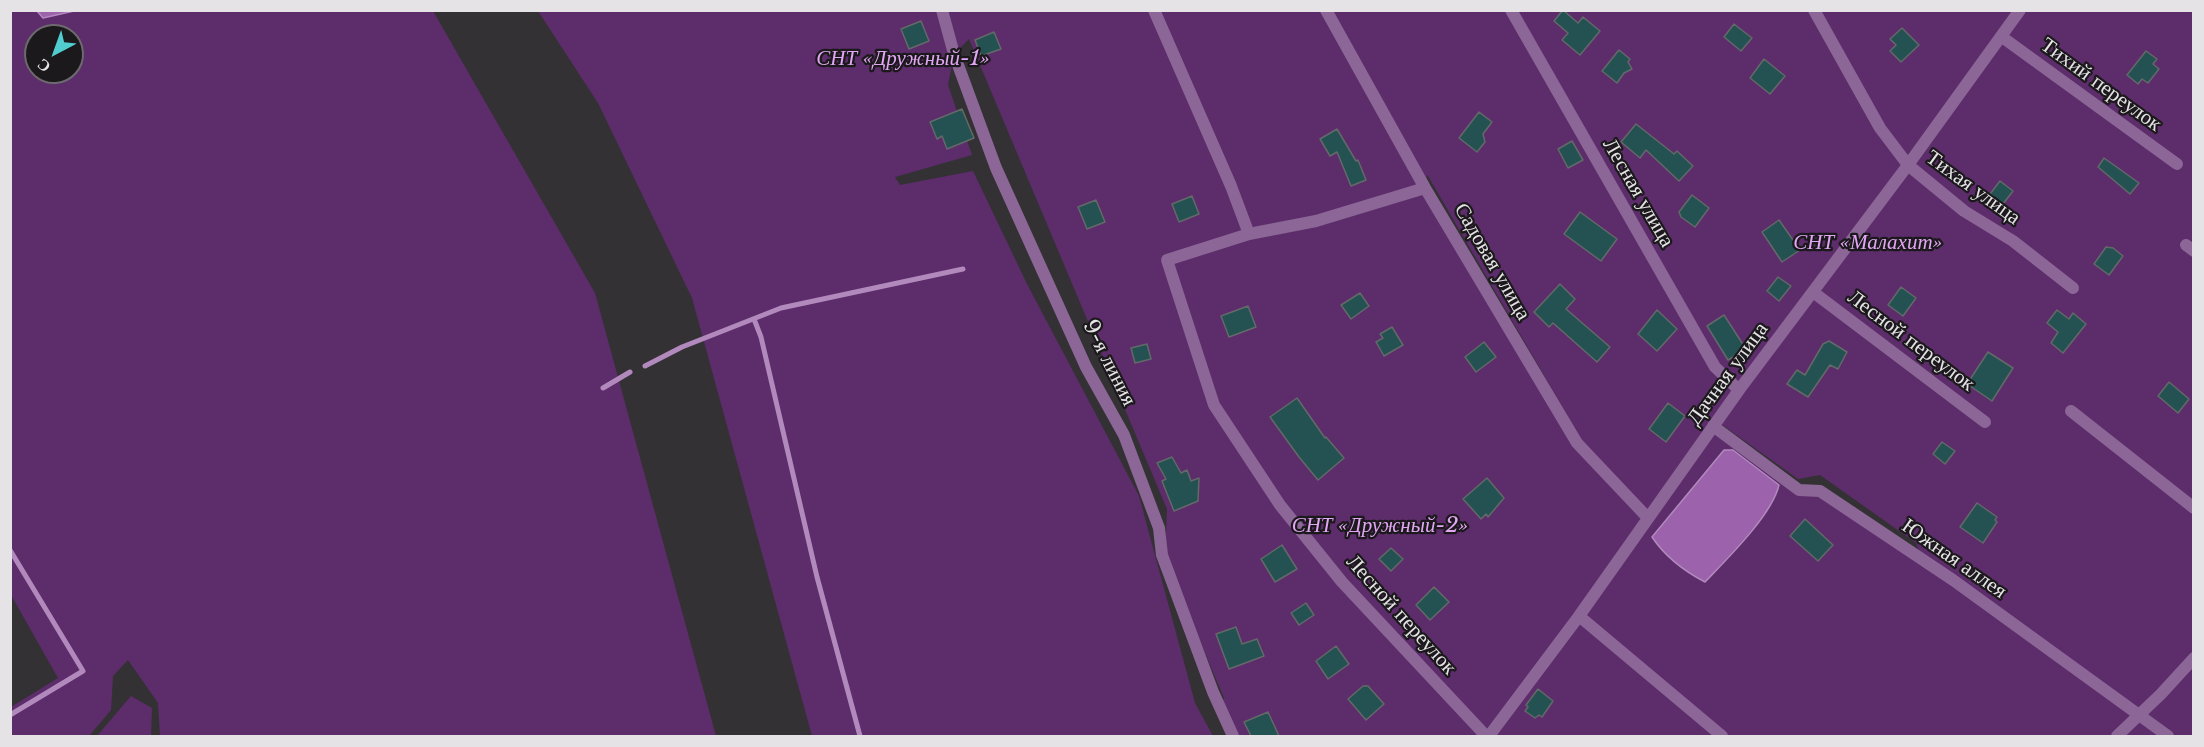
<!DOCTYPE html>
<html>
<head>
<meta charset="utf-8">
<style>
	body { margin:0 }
	#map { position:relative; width:2204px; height:747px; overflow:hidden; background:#343135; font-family:"Libre Baskerville",serif }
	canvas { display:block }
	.frame { position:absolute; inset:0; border:12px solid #e5e3e6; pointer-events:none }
	.north { position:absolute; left:24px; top:24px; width:60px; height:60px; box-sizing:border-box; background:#1b191b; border:2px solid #6c6a6c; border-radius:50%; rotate:221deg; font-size:16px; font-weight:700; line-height:24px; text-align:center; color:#e5e3e6 }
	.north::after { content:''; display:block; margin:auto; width:21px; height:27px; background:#52cdcf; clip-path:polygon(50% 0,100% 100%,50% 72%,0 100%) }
</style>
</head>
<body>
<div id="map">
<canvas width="2204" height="747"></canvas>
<div class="frame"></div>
<div class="north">С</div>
</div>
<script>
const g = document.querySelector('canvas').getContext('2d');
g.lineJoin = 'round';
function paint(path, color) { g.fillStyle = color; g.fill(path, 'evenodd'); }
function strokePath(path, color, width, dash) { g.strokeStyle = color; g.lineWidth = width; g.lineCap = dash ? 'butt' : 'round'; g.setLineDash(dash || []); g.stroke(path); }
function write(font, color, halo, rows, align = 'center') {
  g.font = font + ' "Libre Baskerville",serif'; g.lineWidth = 4.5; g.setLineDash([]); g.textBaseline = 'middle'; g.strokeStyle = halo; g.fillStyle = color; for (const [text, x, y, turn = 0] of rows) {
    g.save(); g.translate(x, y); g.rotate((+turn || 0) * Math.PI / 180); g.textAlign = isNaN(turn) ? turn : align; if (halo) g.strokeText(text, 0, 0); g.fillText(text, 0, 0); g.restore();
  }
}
paint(new Path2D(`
	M74,10L433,11L595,293L716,736H160L158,703L128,660L113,676L111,710L89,736H11V707L58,678L11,595L10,11H37L44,18ZM36,36H72V72H36Z
	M538,11H2193V736H1228L1219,710L1224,698L1165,558L1167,509L969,39L954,54L948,85L972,155L895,177L900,185L973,171L1027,284L1139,496L1195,703L1213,736H812L692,298L598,103ZM1427,175L1428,176L1581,439L1425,188ZM1721,424L1798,479L1820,475L1916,543L1923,561L1820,491L1799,490L1714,426Z
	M131,696L152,708L151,736H97Z`), '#5d2c6b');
const water = new Path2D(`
	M37,11H74L43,18Z
	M1724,450H1733L1779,485C1772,515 1727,559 1705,582C1684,571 1666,558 1652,537Z`);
paint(water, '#9c62ac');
strokePath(water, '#b289bd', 1.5);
strokePath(new Path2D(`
	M754,319L761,337L817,577L860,736
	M645,366L682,347L781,308L963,269
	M603,388L630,372
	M10,550L83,671L10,715`), '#b289bd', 5);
const building = new Path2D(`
	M1563,10L1578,23L1583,17L1600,31L1580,55L1562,40L1568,33L1554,21Z
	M921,21L929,41L909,49L901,29Z
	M1734,24L1752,38L1741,51L1724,37Z
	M1902,28L1919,45L1901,62L1890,51L1896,45L1890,39Z
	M994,32L1001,49L981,56L975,40Z
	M1619,50L1630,59L1628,62L1632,69L1624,73L1617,83L1602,71Z
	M2146,51L2157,59L2153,64L2159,69L2148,83L2142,79L2138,84L2127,75Z
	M1764,59L1785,76L1770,94L1750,78Z
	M962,109L974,138L947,149L942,136L937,139L930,122Z
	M1479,112L1492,122L1483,134L1485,142L1477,152L1459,138Z
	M1636,124L1674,154L1677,151L1693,166L1679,181L1646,150L1640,158L1621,142Z
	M1337,129L1356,161L1358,160L1366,180L1351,186L1337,152L1330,156L1320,139Z
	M1572,141L1583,160L1568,168L1558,149Z
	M2104,158L2139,183L2130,194L2098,167Z
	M2000,181L2013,191L2003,204L1990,194Z
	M1692,195L1709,208L1695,227L1681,217L1679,212Z
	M1192,196L1199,214L1179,222L1172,204Z
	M1096,200L1105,222L1087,229L1078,207Z
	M1580,212L1617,239L1601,261L1564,234Z
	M1779,220L1800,250L1782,262L1762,232Z
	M2106,247L2113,248L2123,256L2109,275L2094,264Z
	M1778,277L1791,286L1779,301L1767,291Z
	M1560,284L1575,299L1566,309L1610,347L1597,362L1553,323L1549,327L1534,312Z
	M1901,287L1916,298L1903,316L1888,305Z
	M1360,293L1369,306L1351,319L1341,305Z
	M1248,306L1256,327L1229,337L1221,316Z
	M1657,310L1677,329L1657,351L1638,334Z
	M2057,310L2069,319L2073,313L2086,324L2063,353L2051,343L2058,332L2047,323Z
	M1724,315L1746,349L1728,360L1707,326Z
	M1392,327L1403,345L1384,356L1376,342L1383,338L1380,334Z
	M1829,341L1847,352L1838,369L1830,365L1808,397L1787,384L1797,370L1805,375L1823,344Z
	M1484,342L1496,357L1476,372L1465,357Z
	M1147,344L1151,359L1135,363L1131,348Z
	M1988,352L2013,368L1992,401L1967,384Z
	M2169,382L2189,399L2178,413L2158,396Z
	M1297,398L1325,438L1326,437L1344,458L1318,480L1299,457L1270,417Z
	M1668,403L1685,416L1666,442L1649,429Z
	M1942,442L1955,451L1945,464L1933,454Z
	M1172,457L1181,473L1187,470L1191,481L1199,478L1198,501L1174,511L1162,481L1166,479L1157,463Z
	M1487,478L1504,498L1488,517L1486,514L1481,519L1463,499Z
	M1977,503L1997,517L1995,520L1997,522L1983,543L1960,527Z
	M1805,519L1833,545L1818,561L1790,536Z
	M1282,545L1297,569L1275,582L1261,559Z
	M1391,548L1403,559L1391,571L1379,559Z
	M1434,587L1449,602L1430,620L1416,605Z
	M1306,603L1314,615L1299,625L1291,613Z
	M1236,627L1242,644L1257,639L1264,656L1229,669L1216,634Z
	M1336,646L1349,664L1328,679L1316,661Z
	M1363,686H1368L1384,704L1366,720L1348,699Z
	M1538,689L1553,701L1542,717L1539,715L1535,718L1525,711L1528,707L1526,705Z
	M1268,712L1279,736H1251L1244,722Z`);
paint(building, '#245252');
strokePath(building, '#636969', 1.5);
strokePath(new Path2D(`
	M942,10L954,54L996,168L1086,367L1124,435L1159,528L1162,555L1213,692L1233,736
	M1154,10L1231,186L1249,234
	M1326,10L1425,188L1577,443L1647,517
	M1511,10L1715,367L1739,390
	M1814,10L1880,128L1908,165L1964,211L2013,241L2073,288
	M2002,37L2177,164
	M1425,188L1316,221L1249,234L1167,260L1214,405L1280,505L1342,582L1486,736
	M2186,245L2194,251
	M1813,292L1985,422
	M2071,411L2194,508
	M1713,426L1799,490L1820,491L1953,580L2168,736
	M1579,616L1722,736
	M1489,736L1579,616L1739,390L1908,165L2020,10
	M2117,736L2161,694L2194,658`), '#8b6696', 12);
write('italic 21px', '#e2a6f4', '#1b191b', [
	["СНТ «Дружный-1»",903,59],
	["СНТ «Малахит»",1868,243],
	["СНТ «Дружный-2»",1380,526]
]);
write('21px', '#e5e3e6', '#1b191b', [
	["Тихий переулок",2101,85,36],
	["Тихая улица",1973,188,36],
	["Лесная улица",1638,193,60],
	["Садовая улица",1492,262,60],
	["Лесной переулок",1911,341,37],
	["9-я линия",1109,363,63],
	["Дачная улица",1728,374,-54],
	["Южная аллея",1954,559,35],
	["Лесной переулок",1401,615,48]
]);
</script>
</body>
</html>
